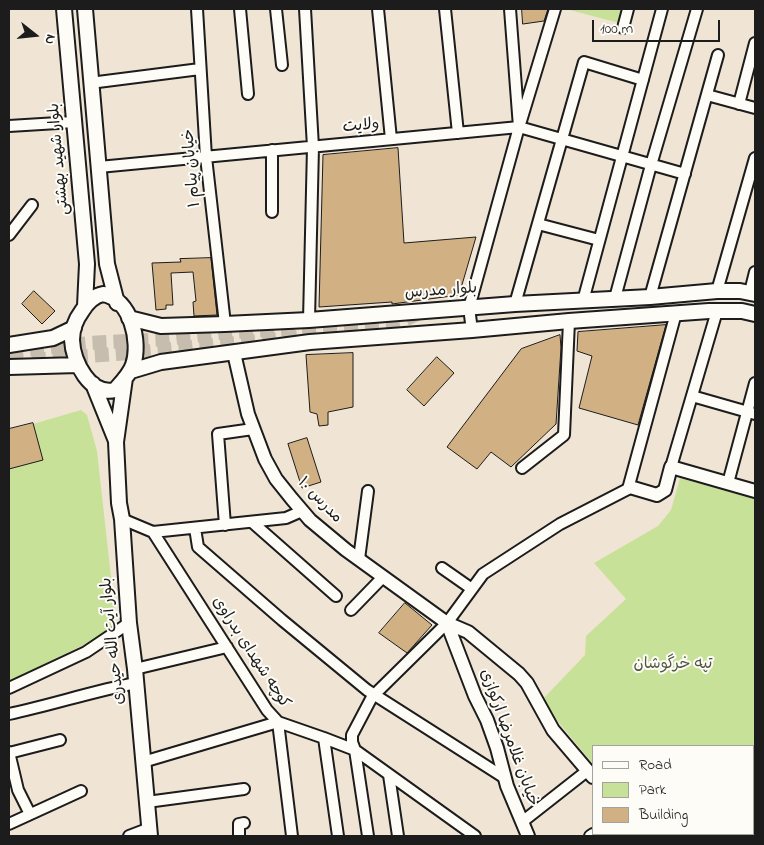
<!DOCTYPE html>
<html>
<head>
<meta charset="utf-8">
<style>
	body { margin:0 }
	#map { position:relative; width:764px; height:845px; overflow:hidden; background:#f0e5d4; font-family:"Indie Flower",sans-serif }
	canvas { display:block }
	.frame { position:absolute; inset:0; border:10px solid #1c1c1c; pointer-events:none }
	.legend { position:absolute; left:592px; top:745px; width:162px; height:90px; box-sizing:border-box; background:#fdfcf7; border:1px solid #a3a29f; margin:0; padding:6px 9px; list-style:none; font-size:15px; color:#1c1c1c }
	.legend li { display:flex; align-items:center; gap:10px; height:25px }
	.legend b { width:25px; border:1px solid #a3a29f }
	.north { position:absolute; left:10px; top:10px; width:50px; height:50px; -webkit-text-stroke:4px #fdfcf7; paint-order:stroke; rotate:106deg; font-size:14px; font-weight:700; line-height:20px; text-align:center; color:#1c1c1c }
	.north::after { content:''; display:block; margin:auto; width:18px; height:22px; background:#1c1c1c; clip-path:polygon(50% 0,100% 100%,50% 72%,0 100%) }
	.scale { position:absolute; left:592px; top:20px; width:128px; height:22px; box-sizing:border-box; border:2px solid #1c1c1c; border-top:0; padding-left:6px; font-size:15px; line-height:18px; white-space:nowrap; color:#1c1c1c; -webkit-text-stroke:4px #fdfcf7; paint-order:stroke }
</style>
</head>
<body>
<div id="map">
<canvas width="764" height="845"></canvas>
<div class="frame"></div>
<ul class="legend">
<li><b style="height:6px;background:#fdfcf7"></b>Road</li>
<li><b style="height:14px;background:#c8e198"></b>Park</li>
<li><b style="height:14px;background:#d1b084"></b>Building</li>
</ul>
<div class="north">N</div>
<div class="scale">100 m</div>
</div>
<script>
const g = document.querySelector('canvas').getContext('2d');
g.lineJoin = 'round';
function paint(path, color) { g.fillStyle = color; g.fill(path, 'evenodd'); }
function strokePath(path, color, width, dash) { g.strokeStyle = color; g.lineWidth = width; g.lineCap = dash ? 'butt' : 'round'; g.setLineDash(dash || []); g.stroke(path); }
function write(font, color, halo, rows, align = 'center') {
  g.font = font + ' "Indie Flower","Playpen Sans Arabic",sans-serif'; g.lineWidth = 4; g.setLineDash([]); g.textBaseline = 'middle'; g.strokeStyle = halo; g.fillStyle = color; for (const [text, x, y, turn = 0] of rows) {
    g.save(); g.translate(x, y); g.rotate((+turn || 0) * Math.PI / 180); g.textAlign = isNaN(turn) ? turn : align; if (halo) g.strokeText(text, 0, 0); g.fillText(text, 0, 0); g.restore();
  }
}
paint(new Path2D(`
	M566,9H622L619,23Z
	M81,410L87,415L97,451L116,622L102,636L9,681V431Z
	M680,478L755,499V836H706L698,834H753V746H593V764L541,701L585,655L586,636L626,599L594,563L658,526L671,510Z`), '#c8e198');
const building = new Path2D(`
	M522,9H548L544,21L523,24Z
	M398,148L404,243L476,237L459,295L392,304V302L319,307L323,155Z
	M211,258L217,315L194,316L193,302L196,301L193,272L171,273L173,305H166V309L156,310L152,263L181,262L180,259Z
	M34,291L55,311L42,324L22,304Z
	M666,325L638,425L579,408L592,356L577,351L578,332Z
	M560,335L561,348L556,424L511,467L491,452L477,469L447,447L521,349Z
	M353,353V407L328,412V425L319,426L317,414L310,412L306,355Z
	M437,357L454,373L424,406L407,390Z
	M33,423L43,460L9,469V429Z
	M307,438L321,482L302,488L288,444Z
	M405,603L432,625L407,653L379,633Z`);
paint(building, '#d1b084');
strokePath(building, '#1c1c1c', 1);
strokePath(new Path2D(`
	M9,352L89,343L166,339L219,333L400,322L421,312
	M32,360L131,353L299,337`), '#c6bdaf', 14, [14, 7]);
const minor = new Path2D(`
	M197,9L206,157L225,324
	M240,9L248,94
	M276,9L282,65
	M305,9L313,147L309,320
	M378,9L391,139
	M445,9L458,133
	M623,28L628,9
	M90,83L200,69
	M707,95L755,108
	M739,104L755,43
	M521,121L555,9
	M9,126L74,122
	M272,150V212
	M99,167L519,127L685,174
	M538,224L599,240
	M9,235L32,205
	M717,291L755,158
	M750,292L755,272
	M650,297L718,55
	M615,298L651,165L697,9
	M583,301L662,9
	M515,304L584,62L643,80
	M472,330L469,308L519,127L510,9
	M692,396L755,414
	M671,467L717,311
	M522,468L564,435L569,321
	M728,483L755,383
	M122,519L153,532L286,518L302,511
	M252,522L336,596
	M225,525L218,434L253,429
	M195,528L198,547L282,620L367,690L505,778
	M153,532L267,710L278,722L324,738L355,750L475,836
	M359,559L368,491
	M442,568L472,589
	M351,610L383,577
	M135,669L227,647
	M9,688L86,652L129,623
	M9,714C52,705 93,691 136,683
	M324,738L338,836
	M9,752L18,790L30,814
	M9,753L60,740
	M143,762L278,722L292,836
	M389,775L398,836
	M147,802L244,789
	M522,822L587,771
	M9,824L81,791
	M129,836L150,828
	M239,836V824L244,823
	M368,836L355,750L352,742V735L372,697L447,623L483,574L560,524L628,489L676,313
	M590,836L593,834
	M674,836L676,834`);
const tertiary = new Path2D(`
	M234,353L248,414L265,459L276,479L292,499L310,520L346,550L447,623L468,632L519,674L527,683L553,730L593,777
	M630,487L657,495L665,490L671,467L755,491
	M447,623L475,696L487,720L497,748L507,786L528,836
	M684,834L691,836`);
const secondary = new Path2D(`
	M64,9L87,264L85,306
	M85,9L107,264L117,303
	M103,294C131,299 141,342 133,365C130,374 122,382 115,390C90,396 73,362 72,340C72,329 76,319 82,311C87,303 93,296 103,294Z
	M129,318L161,326L225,324L309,320L515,304L650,297L717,291H740L755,294
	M9,345L53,338L74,328
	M9,367L78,365
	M131,371L161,362L310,342L472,330L569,321L709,311H742L755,314
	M125,378L116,442L119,503L122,519L129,623L135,669L150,836
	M93,384L116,441`);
strokePath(minor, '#1c1c1c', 14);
strokePath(tertiary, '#1c1c1c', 16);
strokePath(secondary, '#1c1c1c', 18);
strokePath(minor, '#fdfcf7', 10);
strokePath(tertiary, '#fdfcf7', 12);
strokePath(secondary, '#fdfcf7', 14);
write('16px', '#1c1c1c', '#fdfcf7', [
	["ولایت",361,127,-5],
	["بلوار شهید بهشتی",60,159,-95],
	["خیابان پیام ۱",193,168,-95],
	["بلوار مدرس",441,292,-4],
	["مدرس ۱۰",319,501,46],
	["بلوار آیت الله حیدری",114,641,-96],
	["کوچه شهدای بدراوی",250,653,57],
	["خیابان غلامرضا ارکوازی",508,738,70]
]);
write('16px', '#505741', '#fdfcf7', [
	["تپه خرگوشان",673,665]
]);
</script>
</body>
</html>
